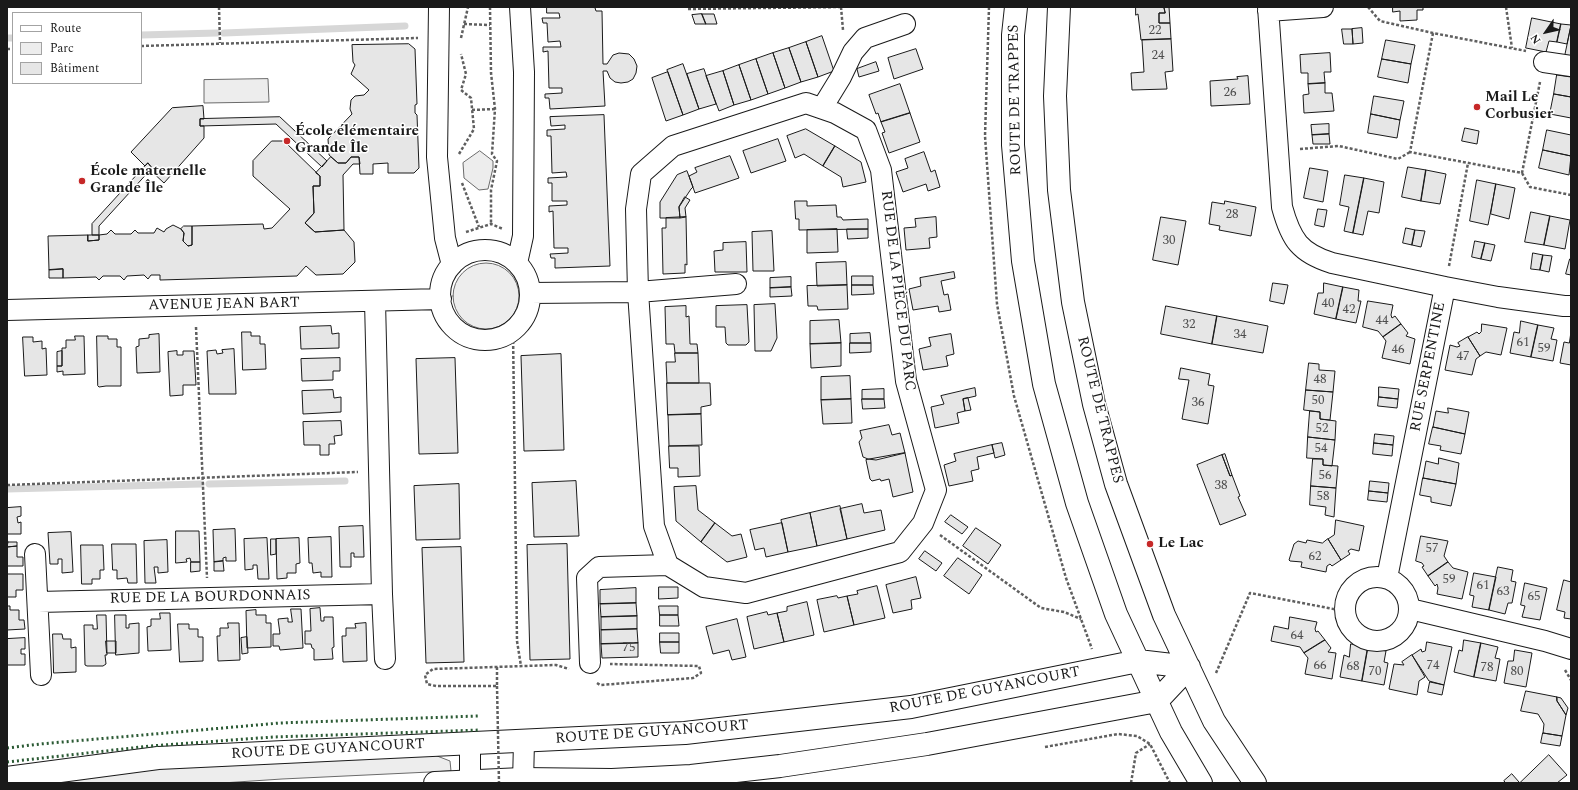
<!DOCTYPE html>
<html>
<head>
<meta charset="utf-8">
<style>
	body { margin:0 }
	#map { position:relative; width:1578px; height:790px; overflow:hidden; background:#fff; font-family:Spectral,serif }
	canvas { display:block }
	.frame { position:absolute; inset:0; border:8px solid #1a1a1a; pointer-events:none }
	.legend { position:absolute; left:12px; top:12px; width:130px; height:72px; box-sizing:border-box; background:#fff; border:1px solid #a3a3a3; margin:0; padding:5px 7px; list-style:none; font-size:12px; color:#1a1a1a }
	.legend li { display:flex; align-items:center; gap:8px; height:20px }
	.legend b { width:20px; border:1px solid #a3a3a3 }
	.north { position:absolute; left:1526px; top:12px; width:40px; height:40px; -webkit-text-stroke:3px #fff; paint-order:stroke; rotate:236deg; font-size:11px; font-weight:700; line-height:16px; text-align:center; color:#1a1a1a }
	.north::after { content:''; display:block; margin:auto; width:14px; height:18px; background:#1a1a1a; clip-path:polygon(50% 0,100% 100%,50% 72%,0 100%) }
</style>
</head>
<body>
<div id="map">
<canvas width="1578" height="790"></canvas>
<div class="frame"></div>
<ul class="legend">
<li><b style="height:5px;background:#fff"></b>Route</li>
<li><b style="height:11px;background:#ededed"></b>Parc</li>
<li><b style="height:11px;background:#e6e6e6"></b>Bâtiment</li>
</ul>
<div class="north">N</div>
</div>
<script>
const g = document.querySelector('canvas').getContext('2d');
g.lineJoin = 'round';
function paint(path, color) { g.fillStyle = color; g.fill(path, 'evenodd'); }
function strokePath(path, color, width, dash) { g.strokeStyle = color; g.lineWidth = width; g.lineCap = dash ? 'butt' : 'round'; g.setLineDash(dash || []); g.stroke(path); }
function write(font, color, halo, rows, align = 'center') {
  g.font = font + ' Spectral,serif'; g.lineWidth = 3; g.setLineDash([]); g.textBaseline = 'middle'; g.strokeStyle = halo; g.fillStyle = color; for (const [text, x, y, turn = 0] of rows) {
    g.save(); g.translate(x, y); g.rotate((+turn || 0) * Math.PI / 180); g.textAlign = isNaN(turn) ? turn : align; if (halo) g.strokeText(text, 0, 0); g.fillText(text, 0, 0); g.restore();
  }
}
const green = new Path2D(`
	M268,79L269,102L204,103V80Z
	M480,151L493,161V168L488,189L479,190L464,178L463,163Z
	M453 296a33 33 0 1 1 66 0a33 33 0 1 1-66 0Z
	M432,754L450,761L451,771L282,779L222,783H47L144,770L232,763Z`);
paint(green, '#ededed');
strokePath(green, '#6a6a6a', 1);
strokePath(new Path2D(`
	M224,33L405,26
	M141,35L217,33
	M7,38H13
	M209,484L345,481
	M7,489L201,484`), '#d7d7d7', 7);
const building = new Path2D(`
	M547,7H598L595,8L596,11H602L603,64H607L613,55L619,53L629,54L634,59L637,66L636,73L633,79L628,82L621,83L615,82L610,78L607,71H603L605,106L550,109L549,98H545V94L562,93V88H549L548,51L543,52V47H561L560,41L548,42L547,23H543L542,18H560L559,13H547Z
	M1136,7H1164L1165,13H1159V23H1170L1171,39L1141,40L1138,14L1136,15Z
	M1164,7H1169L1170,23H1159V13H1165Z
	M1393,7H1423V10H1417V20L1400,21V11L1393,12Z
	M702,14L706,24H695L692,15Z
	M702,14H714L717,24H706Z
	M1532,18L1561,24L1557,42L1549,41L1546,52L1526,48Z
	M1561,24L1571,25L1567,44L1557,42Z
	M1571,26V57L1565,56Z
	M1362,28L1363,43L1353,44L1352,29Z
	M1342,29H1352L1353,44H1344Z
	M822,36L834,71L818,77L806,42Z
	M1171,39L1173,71L1165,72L1167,89L1132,90L1131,73L1144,72L1142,40Z
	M1386,40L1415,45L1411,64L1382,59Z
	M806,42L818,77L801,82L789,48Z
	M409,44L415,49L417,104L415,105V113L417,115L419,168L414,173H388V163L373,164V174H360L359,157H351L346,163H338L329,155L328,139L352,114L350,109L351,100L355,96L364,95L369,90L351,74L355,65L353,62L352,45Z
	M789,48L801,82L785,88L773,53Z
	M916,49L923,69L894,79L888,58Z
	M773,53L785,88L768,94L756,59Z
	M1330,53L1331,72H1324L1325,83L1308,84V73H1301L1300,55Z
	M756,59L768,94L751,100L739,65Z
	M1382,59L1411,64L1408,83L1378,77Z
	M876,62L879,71L859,77L857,69Z
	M683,64L699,109L683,115L667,70Z
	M739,65L751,100L734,105L723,71Z
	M704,69L716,104L699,109L687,74Z
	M723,71L734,105L719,111L706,76Z
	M668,72L683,115L666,121L652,78Z
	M1557,75L1571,77V97L1554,94Z
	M1248,76L1250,104L1211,106L1210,81L1238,79L1237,77Z
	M1325,83V93H1332L1334,111L1304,113L1303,95L1309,94L1308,84Z
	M900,84L910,113L881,122L878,113L876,114L869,95Z
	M1554,94L1571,97V118L1550,114Z
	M1374,96L1404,101L1400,120L1371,114Z
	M203,106L204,119H200V126H204V138L164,183L150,170L152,168L148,163L145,166L131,152L172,108Z
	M910,113L920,142L889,153L882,133L885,132L881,122Z
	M1371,114L1400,120L1397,138L1368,133Z
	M604,115L610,266L555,268V258H551L550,254L568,253V248H554L553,211L549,212V206L567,205V201H552V183H548V178L567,177L566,172L552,173L551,136H547V130L565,129V125L551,126L550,117Z
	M280,117L327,161L322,167L276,124L200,126V119Z
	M1329,124V134L1312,135L1311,125Z
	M1465,128L1479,131L1477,144L1462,141Z
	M806,129L835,146L823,166L804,154L795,158L787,136Z
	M1547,130L1571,135V156L1543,150Z
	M1329,134L1330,144H1313L1312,135Z
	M778,139L786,161L751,173L743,151Z
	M272,141H284L320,176V186H313L314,213L305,223L315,232L344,230L354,242L355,262L343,274L316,275L306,266L297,276L160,280V275H151L148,279L144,275L127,276L124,280L120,276H103L99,280L96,277L63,278V269L49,270L48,236L88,235V241L99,240V235L107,234L111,230L115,234H131L135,230L138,233H154L157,228L164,232L166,229L173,225L181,229L184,233L183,241L188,246L192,245V226L263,224L264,229L272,228L290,209L253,176V161Z
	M835,146L861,162L866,182L843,187L841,177L823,166Z
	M1543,150L1571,156L1569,175L1539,168Z
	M924,152L931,172L935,170L940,187L928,191L926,184L903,192L896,172L908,168L905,159Z
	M730,156L739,178L695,193L689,176L697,172L695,168Z
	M331,157L338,163H346L351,157H359L360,164H353L343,175L344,230L315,232L305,223L314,213L313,186H320V176L316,173Z
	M148,163L152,168L99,226V235H92V224Z
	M1408,167L1426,170L1421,201L1402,197Z
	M1310,168L1328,171L1323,202L1304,198Z
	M1426,170L1446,174L1440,204L1421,201Z
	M687,171L693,187L691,189L679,207L680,218H660V202L677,175Z
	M1345,175L1364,178L1353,233L1344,231L1349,207L1340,205Z
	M1364,178L1384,182L1379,213L1368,211L1363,235L1353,233Z
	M1477,180L1496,184L1488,225L1470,221Z
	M1496,184L1515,188L1509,219L1491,214Z
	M685,197L690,200L685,208L686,217L680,218L679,207Z
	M795,201H807V206L836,205L837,217H841L843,220L868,219V229L799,230V219H796Z
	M1225,201L1256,207L1251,236L1219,230L1220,226L1209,224L1212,202L1224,204Z
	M1318,209L1327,210L1324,227L1315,225Z
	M1531,212L1550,216L1544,245L1525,242Z
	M1550,216L1570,220L1565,249L1544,245Z
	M686,217L687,265L685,264V273L663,274L662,228H666V218Z
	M936,217L937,237L929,238L930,248L906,250L904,228L916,227L915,219Z
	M1161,217L1186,221L1178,265L1153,260Z
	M184,226H192V245L188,246L183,241L184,233L181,229Z
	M1406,228L1415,230L1412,245L1403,243Z
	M837,229L838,252L807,253V230Z
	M847,229H868V238L848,239Z
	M1415,230L1425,231L1421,247L1412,245Z
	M772,231L774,271H753L752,232Z
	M88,235H99V240L88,241Z
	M1475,241L1485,243L1481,259L1472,257Z
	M746,242L747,272H715L714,251L723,250V243Z
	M1485,243L1495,245L1491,261L1481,259Z
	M1533,253L1543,255L1540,270L1531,269Z
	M1543,255L1552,256L1549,272L1540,270Z
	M1570,259H1571V275L1566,274Z
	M846,262L847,285L817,286L816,263Z
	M63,269V278H49V270Z
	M954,272L955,278L941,281L944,295L948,294L951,310L939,312L938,306L913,310L909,289L921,286L920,278Z
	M852,276H873V285H852Z
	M791,277V287L770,288V278Z
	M1273,283L1288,285L1284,304L1270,301Z
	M1324,283L1343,287L1336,319L1314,314L1318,293H1323Z
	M847,285L848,309L818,310L817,306H808L807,286Z
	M852,285H873L874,294L852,295Z
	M791,287L792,296L770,297V288Z
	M1343,287L1359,290L1358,301H1361L1356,323L1336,319Z
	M1368,301L1393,305L1391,315L1392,318L1395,316L1401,324L1383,337L1378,331L1363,327Z
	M775,304L777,338L771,351H755L754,305Z
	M747,305L749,342L746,345H728L726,343L725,327H716V306Z
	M686,306V317L689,316L690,344H697L698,353H675L674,344H666L665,307Z
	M1166,306L1217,316L1212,344L1161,334Z
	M1217,316L1268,326L1263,353L1212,344Z
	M839,320L841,343L810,344V321Z
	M1521,321L1538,325L1531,357L1510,353L1514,332L1519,333Z
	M1401,324L1408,333L1406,336L1415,339L1410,364L1382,358L1386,341L1383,337Z
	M1482,324L1507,328L1501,355L1486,352L1480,356L1468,337L1477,332L1479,334L1481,332Z
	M1538,325L1554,328L1551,339L1557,340L1553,361L1531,357Z
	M331,326L332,334L339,333V348L301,349L300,327Z
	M242,332H251V336H260V344H265L266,369L243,370Z
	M1571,332V365L1560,363L1564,342L1569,343Z
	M870,333L871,343H850V334Z
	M159,334L160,372L137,373L136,347L139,346V339L149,338V335Z
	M951,334L954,354L946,356L948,366L923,370L919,349L931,346L929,338Z
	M75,336H84L85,374L63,375V371L57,372V366H62V348H66V340H75Z
	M97,336H108V339H117V347H121V386H106L99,387L98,386Z
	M23,337H33V342L42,341V349L46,348L47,375L25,376Z
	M1468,337L1480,356L1476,359L1472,375L1445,370L1450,345L1457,347L1460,346L1458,343Z
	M841,343V366L811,368L810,344Z
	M850,343H871V352L850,353Z
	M234,349L236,394H209L207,351L216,350L217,354L223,353L222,350Z
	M62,351V366H57V352Z
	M177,351V355H183V351H194L196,385H183V395L170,396L168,352Z
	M675,353H698L699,383H667L666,362H675Z
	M561,354L564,450L524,451L521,356Z
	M340,358V371H333V380L302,381L301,359Z
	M455,358L458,453L419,454L416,359Z
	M1309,363L1319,364V370L1335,371L1333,392L1306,390Z
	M1181,368L1210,374L1208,385L1214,386L1208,424L1182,419L1189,380L1179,379Z
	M850,376L851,399L821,400V377Z
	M667,383H710L711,405L701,407V414L668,415Z
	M1379,387L1399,389L1398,399L1379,397Z
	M975,388L976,396L963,399L965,411L957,413L959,423L935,428L931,407L944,404L941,396Z
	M884,389V399H862V390Z
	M333,390L334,398L341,397V412L303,414L302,391Z
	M1306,390L1333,392L1330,420L1320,419V412L1304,410Z
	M1379,397L1398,399L1397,408L1378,406Z
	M968,398L971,410L965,411L963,399Z
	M851,399L852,423L823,424L821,400Z
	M862,399H884L885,408L863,409Z
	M1448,408L1469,412L1465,434L1433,427L1436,411L1448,413Z
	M1310,411L1320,412V419L1336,421L1335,440L1308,437Z
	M701,414L702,445L669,446L668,415Z
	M341,421L342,435L334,436L335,444H329V455H320V445H304L303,422Z
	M889,425L892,435L900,433L905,453L876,460L868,459L863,457L859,442L862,438L860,431Z
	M1433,427L1465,434L1461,454L1440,450L1441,446L1429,444Z
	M1375,434L1394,436L1393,445L1374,443Z
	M1308,437L1335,440L1332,466L1323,465V459L1307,458Z
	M1002,443L1005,455L995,458L992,445Z
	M1374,443L1393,445L1392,456L1373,454Z
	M992,445L994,453L977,457L979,469L971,471L973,481L949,486L944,465L956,461L954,454Z
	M669,446H699L700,476L678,477V468H670Z
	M905,453L913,492L893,497L889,479L881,481L880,479L872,481L870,479L866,460Z
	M1225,454L1232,475L1230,476L1222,455Z
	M1222,455L1230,476L1232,475L1240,496L1238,497L1246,515L1220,525L1197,465Z
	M1439,458L1459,463L1456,484L1423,478L1426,461L1438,464Z
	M1313,459H1323V465L1338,466L1336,488L1311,486Z
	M1423,478L1456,484L1451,506L1431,502V497L1420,495Z
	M576,481L579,536L534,537L532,483Z
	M1370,481L1389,483L1388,493L1369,491Z
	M459,484L460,539L416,540L414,486Z
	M696,486L698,510L715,523L701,542L676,521L674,487Z
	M1311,486L1336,488L1334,517L1325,515L1326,507L1310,505Z
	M1369,491L1388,493L1387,502L1368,500Z
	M862,504L864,513L881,510L885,530L847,539L840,509Z
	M840,506L847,539L817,546L810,513Z
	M21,507V516L17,517L18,523L21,522V534H7V508Z
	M810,513L817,546L788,552L781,520Z
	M951,515L968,527L962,534L945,522Z
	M1336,520L1364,526L1359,551L1351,549L1348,551L1350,554L1341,560L1328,539L1334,535Z
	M715,523L732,536L741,534L747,557L727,562L701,542Z
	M782,523L788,552L766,557L764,548L755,550L750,530Z
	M363,526L364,557H354V553H351V567H340L339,527Z
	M976,528L1001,545L988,564L963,546Z
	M235,529L236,561H226V557L223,558V561L214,562L213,530Z
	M176,531H199L200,562H191L190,558L186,559L187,562L176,563Z
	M71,532L73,572L62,573V559H58V564H50L48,533Z
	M1421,536L1448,541L1444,556L1448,562L1428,576L1422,567L1424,566L1422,563L1416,561Z
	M331,537L332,577H321V572L313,573L312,563H309L308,538Z
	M267,538L269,579H258L257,565H253V569L245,570L244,539Z
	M299,538L300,563L296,564V573H287V578L277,579L276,539Z
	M271,539H276V554L271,555Z
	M1328,539L1341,560L1332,566L1330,564L1327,566L1326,572L1301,567L1302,562L1290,561L1289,560L1294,544L1298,541L1306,543L1307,540L1322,543Z
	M167,540L168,572L158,573V567H154L156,583H145L144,541Z
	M8,542H17V546L7,547Z
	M8,542L7,547L17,546V557H23V566H7V543Z
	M112,544H136L137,583H128L127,578L117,579V570H113Z
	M567,544L570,659L530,660L527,545Z
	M81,545H103L104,570H100V579H92V584H82Z
	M461,547L464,662L426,663L422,548Z
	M925,551L942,563L936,571L919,559Z
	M958,558L982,575L969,594L944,576Z
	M223,561L224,571H214V562Z
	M191,562H200V571L191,572Z
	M1448,562L1453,568L1468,572L1462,599L1437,594L1438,588L1437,584L1435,586L1428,576Z
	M1498,567L1513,570L1511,581L1516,582L1512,603H1508L1505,614L1489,610Z
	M1474,573L1496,577L1489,610L1472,607L1474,596L1470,595Z
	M7,574H23V590H16V597H7Z
	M916,577L921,598L911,600L912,609L893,613L886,585Z
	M1564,580L1571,582V619L1564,618L1565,612L1557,610Z
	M1525,583L1547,588L1540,620L1522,617L1525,606L1521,605Z
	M877,586L885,618L854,625L847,596L858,594L857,591Z
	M659,587H678V598L659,599Z
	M636,588V603L600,604V590Z
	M837,596L838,598L847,596L854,625L824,632L817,600Z
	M807,602L814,635L784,642L777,613L787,611V607Z
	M636,603L637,616L601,617L600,604Z
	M7,606H10V610H19V620H24L25,629L7,630Z
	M659,606H678V615H660Z
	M320,608L321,621H324V617H333L334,647L332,648L333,659L314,660V649L312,648L311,644H305V631H311L310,609Z
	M291,609H301L303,648L280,650L279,646H273V634H280L278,619L288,618V622H292Z
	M256,610V615H266V623H271V647L247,648L246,611Z
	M767,612L768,615L777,613L784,642L754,649L747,617Z
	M160,613H170L171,650L148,651L147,627L151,626V619H160Z
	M97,615H106L107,655H105L106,664L103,666H87L85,665L84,625H93V629H97Z
	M115,615H126V628H129V624L139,623V653L116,655Z
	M660,615H678L679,626H660Z
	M637,616V629L601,630V617Z
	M1290,617L1317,622L1315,629L1316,632L1318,631L1325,640L1304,653L1300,647L1271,641L1274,626L1288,629Z
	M737,619L746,657L732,660L729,650L713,654L706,627Z
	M228,623H239L240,660L218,661L217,636H220V628H228Z
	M366,623L367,661L343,662L342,636H346V628H356L355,624Z
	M178,624H189V629H198V637H203V661L180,662Z
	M637,629L638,643L601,644V630Z
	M660,633H679V642H660Z
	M53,634H62L63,639H71V648L76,647V672L54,673Z
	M247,637L248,653L242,654L241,638Z
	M25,638V649H21V654H25V665H7V639Z
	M1325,640L1331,648L1328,652L1336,653L1332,679L1305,674L1308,658L1304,653Z
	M1464,640L1481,643L1474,677L1454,672L1459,650L1462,651Z
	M106,641H116V653H107Z
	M660,642H679V653H661Z
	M1427,642L1452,647L1444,685L1429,681L1412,655L1421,649L1422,652L1425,651Z
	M638,643V657L602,658L601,644Z
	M1481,643L1498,647L1495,658L1500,659L1496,681L1474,677Z
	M1351,644L1368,647L1362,681L1340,677L1344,655L1349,657Z
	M1368,647L1386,651L1384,662L1388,663L1384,685L1362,681Z
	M1515,650L1532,653L1526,687L1504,683L1508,661H1513Z
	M1412,655L1425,677L1419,681L1417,695L1389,689L1394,664L1404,665L1402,662Z
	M1430,682L1444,685L1442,695L1428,692Z
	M1526,691L1557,697V701L1566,715L1562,736L1543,733L1544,724L1538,714L1521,711Z
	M1557,697L1561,698L1568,708L1566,715L1557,701Z
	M1543,733L1562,736L1560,746L1541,743Z
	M1549,755L1567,775L1557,783H1520Z
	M1512,774L1519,782L1520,783H1506L1504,781Z`);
paint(building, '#e6e6e6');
strokePath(building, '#1a1a1a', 1);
const street = new Path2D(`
	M439,7L437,157L445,238L452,265
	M1268,7L1282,207C1291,240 1300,253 1332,263L1445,287L1387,578
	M1268,11L1323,7
	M1544,62L1571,66
	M822,108L841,77L853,52L865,38L905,24
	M440 295a45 45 0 1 1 90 0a45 45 0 1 1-90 0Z
	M517,263L523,236L524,72L520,7
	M1445,287L1498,297L1564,306H1571
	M530,293L638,292L654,526L668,565L704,587L746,593L900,552L923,523L936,490L906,381L881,170L866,130L835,113L806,103L673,146L641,174L636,209L638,292L736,284
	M375,301L382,594L385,659
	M7,310L441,299
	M35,554L41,675
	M1345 609a32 32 0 1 1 64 0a32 32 0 1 1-64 0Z
	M38,602L382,594
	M1410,609L1545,641L1571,649
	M590,663L587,578L599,567L668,565
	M470,783V743
	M523,783L524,741`);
const secondary = new Path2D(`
	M1016,7L1013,35V145L1023,261L1044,384L1077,503L1116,614L1171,732L1201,783
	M1059,7L1055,96L1059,190L1073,302L1094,404L1116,484L1164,615L1214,721L1255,783
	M7,778L158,758L685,733L911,707L1138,661L1189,667
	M435,783L522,779L612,780L691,776L780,766L927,744L1157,701L1189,667`);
strokePath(street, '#1a1a1a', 22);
strokePath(secondary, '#1a1a1a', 24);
strokePath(new Path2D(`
	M219,7L220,43
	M490,7L491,73L495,109L492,154L497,161L491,190V224
	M841,7L843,30
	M989,7L985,136L997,304L1014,396L1066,578L1092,649
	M1368,7L1380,21L1433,33L1526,51
	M1506,7L1512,48
	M688,9L841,7
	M464,24L490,25
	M1433,33L1410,152L1522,173L1540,82
	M461,38L468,7
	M141,46L418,38
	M7,49H13
	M472,110L495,109
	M1300,149L1339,146L1398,159L1410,152
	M459,154L474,129L471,98L461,90L466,74L461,54
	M1522,173L1530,187L1571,195
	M462,183L479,227
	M466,232L491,224L503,229
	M1449,266L1468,163
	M196,327L207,578
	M513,331L517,641L521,666
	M7,485L358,472
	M940,535L1041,608L1064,612L1081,619
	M497,667V686H436L427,684L425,675L433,669L556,665L569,669
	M1565,670L1571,680
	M1216,673L1250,593L1344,611
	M597,683L600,685L693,678L701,673L699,666L610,664
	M1045,747L1118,734L1137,736L1150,744L1170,783
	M1131,783L1136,753L1150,744`), '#5f5f5f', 2.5, [3, 2]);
strokePath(street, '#fff', 20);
strokePath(secondary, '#fff', 22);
strokePath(new Path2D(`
	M497,686L499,783`), '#5f5f5f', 2.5, [3, 2]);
strokePath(new Path2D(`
	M7,748L40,744L280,723L478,716
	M7,762L150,746L273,737L480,730`), '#2b5a34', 3, [2, 3]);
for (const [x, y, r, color] of [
	[1477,107,4,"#c62828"],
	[287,141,4,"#c62828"],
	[82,181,4,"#c62828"],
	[1150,544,4,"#c62828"]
]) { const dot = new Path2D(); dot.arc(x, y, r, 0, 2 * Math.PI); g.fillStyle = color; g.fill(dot); strokePath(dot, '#fff', 1.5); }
write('13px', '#4d4d4d', null, [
	["22",1155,31],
	["24",1158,56],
	["26",1230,93],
	["28",1232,215],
	["30",1169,241],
	["40",1328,304],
	["42",1349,310],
	["44",1382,321],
	["32",1189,325],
	["34",1240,335],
	["61",1523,343],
	["59",1544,349],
	["46",1398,350],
	["47",1463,357],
	["48",1320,380],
	["50",1318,401],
	["36",1198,403],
	["52",1322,429],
	["54",1321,449],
	["56",1325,476],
	["38",1221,486],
	["58",1323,497],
	["57",1432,549],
	["62",1315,557],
	["59",1449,580],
	["61",1483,586],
	["63",1503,592],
	["65",1534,597],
	["64",1297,636],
	["75",629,648],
	["66",1320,666],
	["74",1433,666],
	["68",1353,667],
	["78",1487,668],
	["70",1375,672],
	["80",1517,672]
]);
write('bold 15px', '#1a1a1a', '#fff', [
	["Mail Le",1485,98],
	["Corbusier",1485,115],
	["École élémentaire",295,132],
	["Grande Île",295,149],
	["École maternelle",90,172],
	["Grande Île",90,189],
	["Le Lac",1158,544]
], 'left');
write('15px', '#1a1a1a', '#fff', [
	["ROUTE DE TRAPPES",1016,100,-91],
	["RUE DE LA PIÈCE DU PARC",897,291,83],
	["AVENUE JEAN BART",224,305,-1],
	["RUE SERPENTINE",1429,367,-79],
	["ROUTE DE TRAPPES",1099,410,76],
	["RUE DE LA BOURDONNAIS",210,598,-1],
	["ROUTE DE GUYANCOURT",985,691,-11],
	["ROUTE DE GUYANCOURT",652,733,-4],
	["ROUTE DE GUYANCOURT",328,750,-3]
]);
</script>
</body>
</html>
